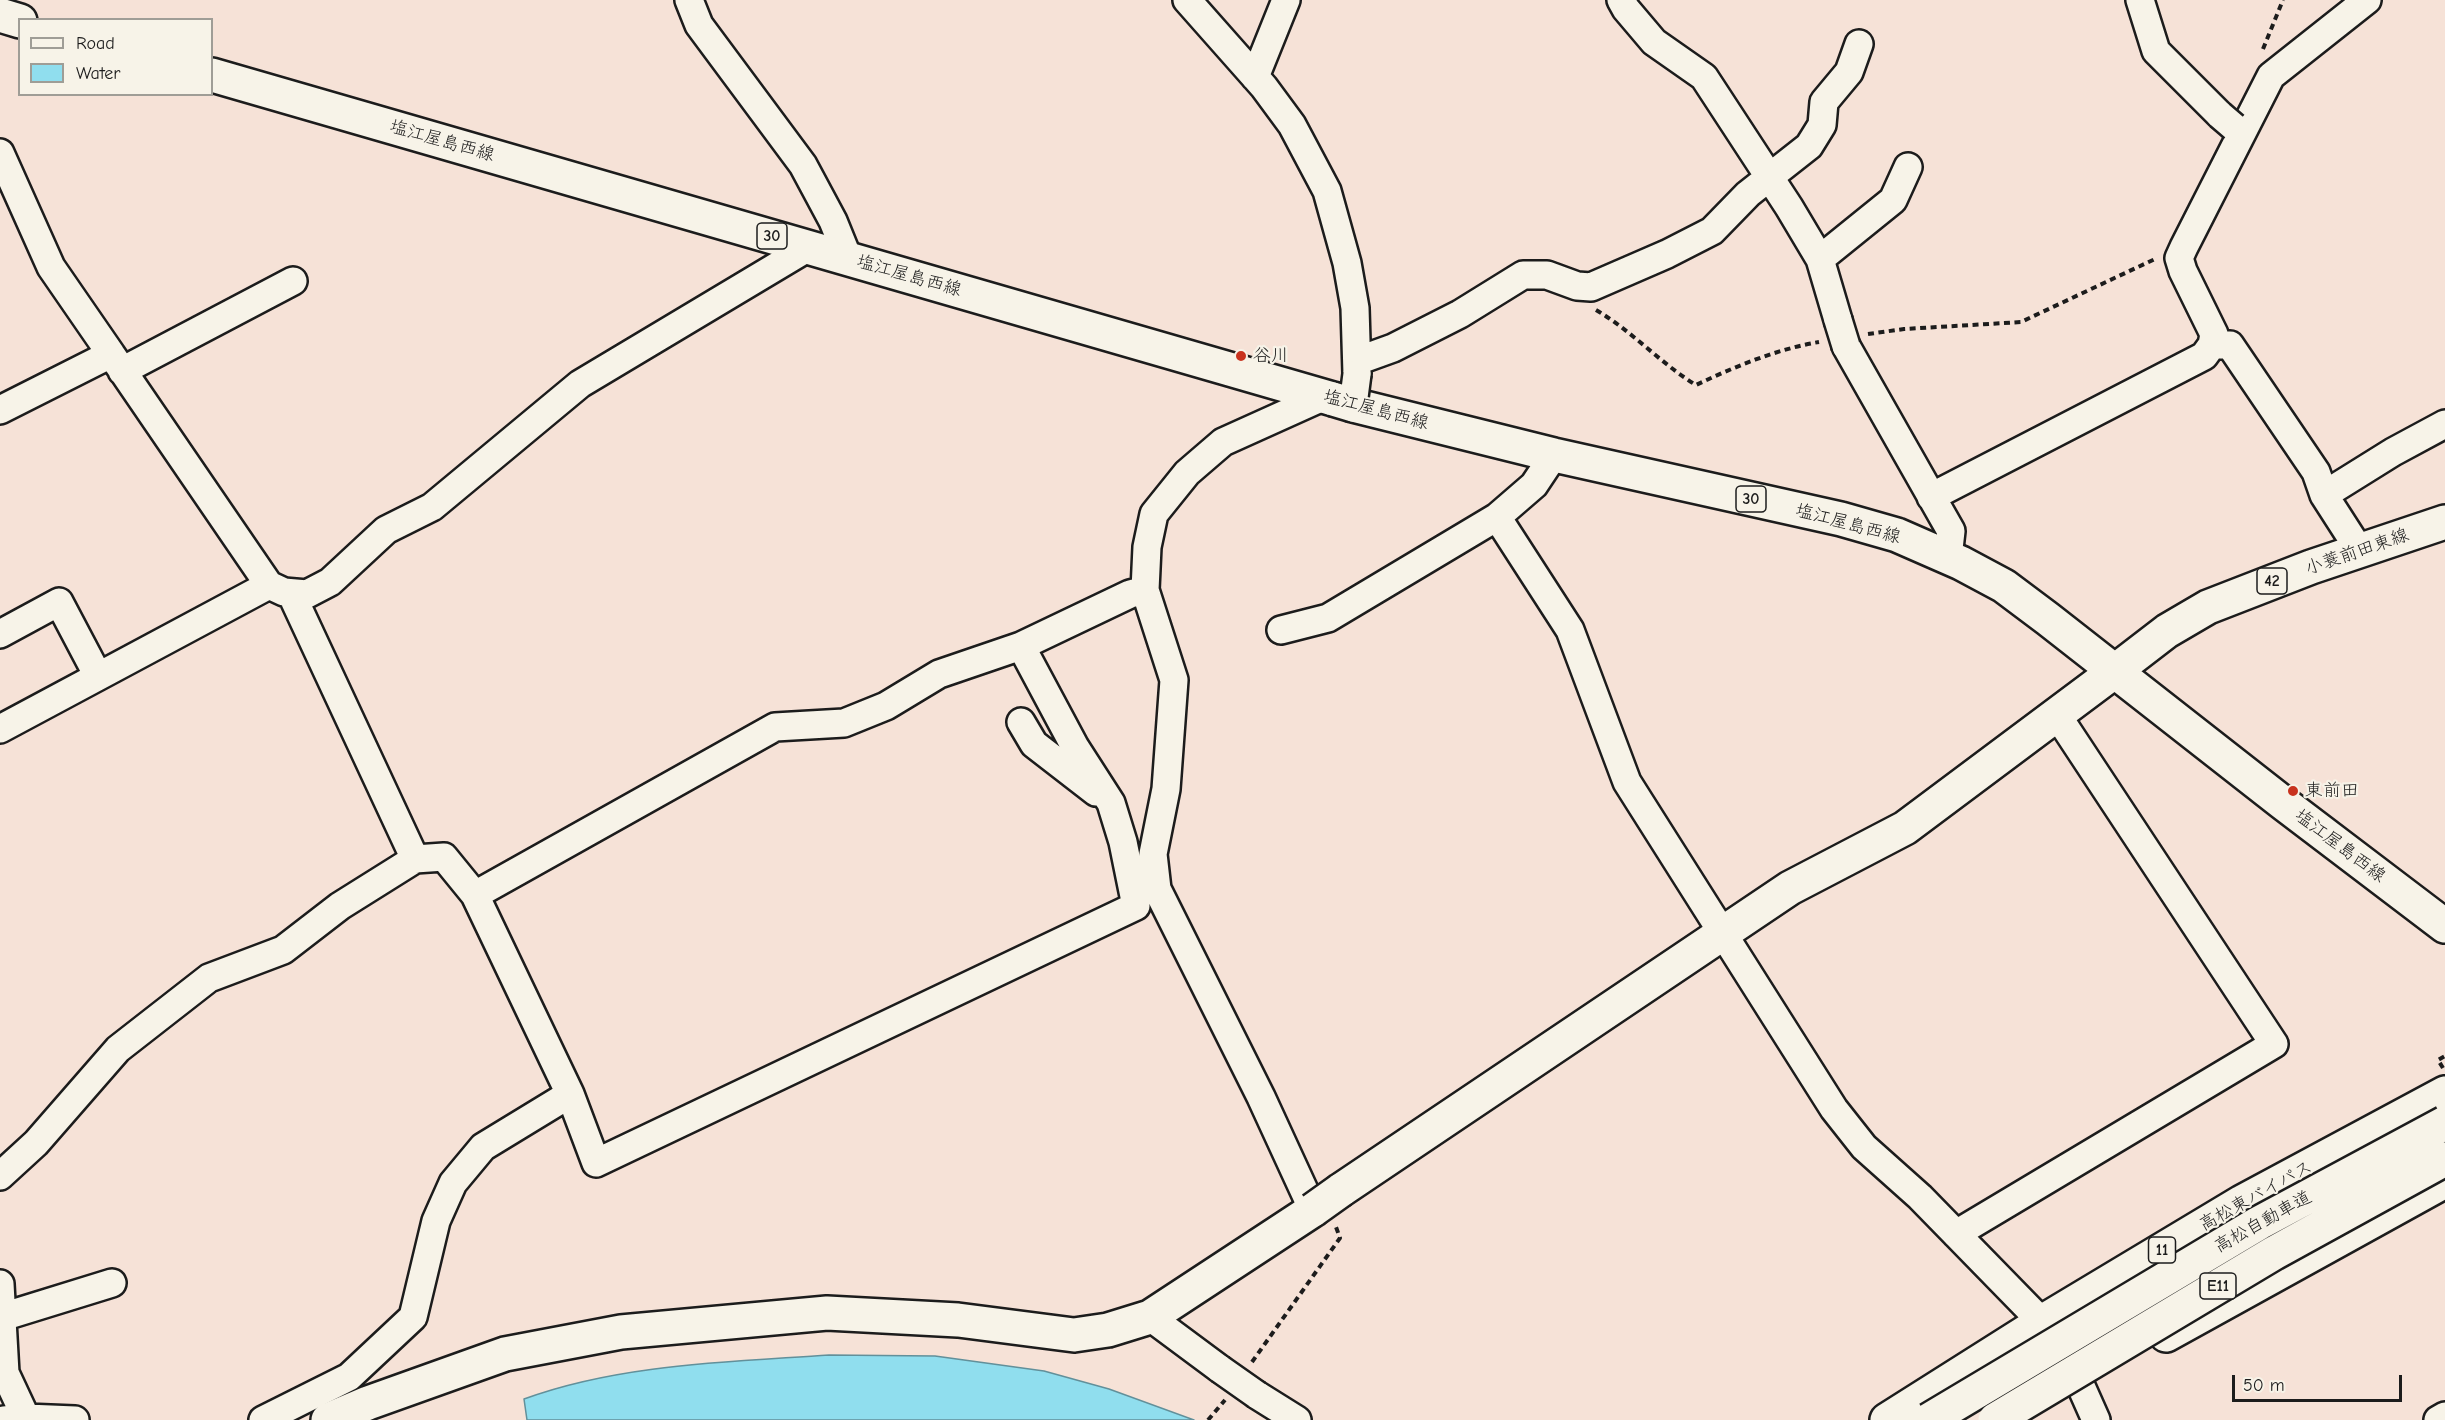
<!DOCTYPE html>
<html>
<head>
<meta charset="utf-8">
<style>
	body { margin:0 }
	#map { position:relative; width:2445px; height:1420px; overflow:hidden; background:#f6e2d7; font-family:"Comic Neue",sans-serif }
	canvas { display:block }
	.legend { position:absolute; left:18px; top:18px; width:195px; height:78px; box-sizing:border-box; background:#f7f3e8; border:2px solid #9f9d96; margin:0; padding:8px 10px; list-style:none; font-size:18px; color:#1c1c1c }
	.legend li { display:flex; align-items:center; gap:12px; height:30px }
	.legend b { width:30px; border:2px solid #9f9d96 }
	.scale { position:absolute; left:2232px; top:1375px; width:170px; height:27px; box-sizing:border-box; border:3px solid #1c1c1c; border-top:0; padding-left:8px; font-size:18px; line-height:21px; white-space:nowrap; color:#1c1c1c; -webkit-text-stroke:4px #f7f3e8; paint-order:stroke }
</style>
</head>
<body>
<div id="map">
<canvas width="2445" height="1420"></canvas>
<ul class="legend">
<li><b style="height:8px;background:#f7f3e8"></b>Road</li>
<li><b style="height:16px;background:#90deee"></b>Water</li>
</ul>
<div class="scale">50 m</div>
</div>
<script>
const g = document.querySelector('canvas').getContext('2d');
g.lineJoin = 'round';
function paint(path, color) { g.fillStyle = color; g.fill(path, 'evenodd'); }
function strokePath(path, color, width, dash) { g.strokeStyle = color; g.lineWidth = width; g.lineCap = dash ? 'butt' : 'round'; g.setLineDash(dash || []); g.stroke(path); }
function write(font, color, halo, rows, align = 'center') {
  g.font = font + ' "Comic Neue","Klee One",sans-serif'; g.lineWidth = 4.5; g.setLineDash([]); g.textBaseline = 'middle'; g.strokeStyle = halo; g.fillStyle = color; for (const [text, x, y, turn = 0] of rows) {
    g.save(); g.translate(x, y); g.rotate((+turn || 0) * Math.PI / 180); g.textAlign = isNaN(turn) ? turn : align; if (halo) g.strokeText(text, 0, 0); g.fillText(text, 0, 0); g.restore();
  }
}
const water = new Path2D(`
	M829,1355L935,1356L1044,1371L1109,1389L1194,1420H527L524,1399C619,1364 729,1362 829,1355Z`);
paint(water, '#90deee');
strokePath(water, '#62909a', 1.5);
const minor = new Path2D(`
	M689,0L699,25L803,165L833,221L848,258
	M1187,0L1264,87L1292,125L1327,191L1347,263L1355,308L1357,374
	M1621,0L1626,9L1654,42L1704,77L1789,207L1820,259L1838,320
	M2140,0L2156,51L2220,115
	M1255,77L1286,0
	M0,153L51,267L111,354L0,410
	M1820,259L1893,200L1908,167
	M2212,345H2230L2316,472L2324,495
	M1846,346L1951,531L1948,558
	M111,354L269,585L284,592L307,594L330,582L386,530L432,507L580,384L809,247
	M1357,361L1393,348L1460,314L1523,275H1547L1577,286L1591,287L1667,254L1712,231L1748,194L1809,146L1822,125L1824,102L1849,72L1859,44
	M122,371L293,281
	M1931,497L2204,356L2212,345L2214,334L2183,271L2179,258L2184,247L2271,76L2367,0
	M1497,517L1570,630L1627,782L1834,1109L1864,1147L1920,1197L2042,1322L2080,1384L2096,1420
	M2360,551L2324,495L2393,452L2445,424
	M1145,590L1174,680L1166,789L1153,854L1157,889L1261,1097L1313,1210
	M1281,630L1328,618L1497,517L1534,485L1554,455
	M0,634L59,602L98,676
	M1021,722L1034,744L1096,792
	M0,729L269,585
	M475,895L775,727L844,723L886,706L939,674L1021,646L1130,594L1145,590L1147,547L1154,514L1187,473L1223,442L1325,396
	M570,1094L596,1163L1136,906L1123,842L1111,803L1075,747L1021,646
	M0,1176L36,1143L118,1049L209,978L283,950L340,906L415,859L291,593
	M1956,1234L2274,1044L2057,715
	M0,1284L5,1373L26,1418L4,1420
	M2,1317L112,1283
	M1150,1317L1220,1369
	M1257,1395L1297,1420
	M26,1418L75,1420
	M263,1420L349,1377L413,1317L436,1221L453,1183L483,1147L570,1094L475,895L444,857L415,859
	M2438,1420L2445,1416`);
const tertiary = new Path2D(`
	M1341,1190L1790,888L1905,828L2115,671
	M328,1420L368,1403L505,1354L621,1332L827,1313L958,1320L1074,1335L1108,1330L1150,1317L1313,1210`);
const primary = new Path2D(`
	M0,15L20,21
	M212,75L1333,399
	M1353,405L1554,455L1841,519L1897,535L1961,563L2004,586L2048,619L2283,803L2445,926
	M2115,671L2167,631L2208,607L2311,567L2445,522`);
const trunk = new Path2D(`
	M2166,1335L2445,1181
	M1887,1420L2042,1322L2242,1202L2445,1093`);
strokePath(minor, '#1c1c1c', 32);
strokePath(tertiary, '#1c1c1c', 38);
strokePath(primary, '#1c1c1c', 38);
strokePath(trunk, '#1c1c1c', 38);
strokePath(new Path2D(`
	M2263,49L2283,0
	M1596,310C1632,331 1660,363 1696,385C1734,367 1777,349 1819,342
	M1868,334L1904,329L2021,322L2155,259
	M2443,1068L2438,1060L2445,1056
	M1252,1362L1340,1238L1336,1227
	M1208,1420L1225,1400`), '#1c1c1c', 4, [6, 4.5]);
strokePath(minor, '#f7f3e8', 27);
strokePath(tertiary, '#f7f3e8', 33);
strokePath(primary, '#f7f3e8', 33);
strokePath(trunk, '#f7f3e8', 33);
const minorBridge = new Path2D(`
	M2220,115L2234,127
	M1838,320L1846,346
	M1353,405L1357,374
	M1220,1369L1257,1395`);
const tertiaryBridge = new Path2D(`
	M1313,1210L1341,1190`);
const primaryBridge = new Path2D(`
	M1333,399L1353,405`);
const motorwayBridge = new Path2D(`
	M1929,1420L2259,1223L2445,1123
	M1995,1420L2274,1253L2445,1159`);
strokePath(minorBridge, '#1c1c1c', 32, []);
strokePath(tertiaryBridge, '#1c1c1c', 38, []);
strokePath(primaryBridge, '#1c1c1c', 38, []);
strokePath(motorwayBridge, '#1c1c1c', 38, []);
strokePath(minorBridge, '#f7f3e8', 27);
strokePath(tertiaryBridge, '#f7f3e8', 33);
strokePath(primaryBridge, '#f7f3e8', 33);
strokePath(motorwayBridge, '#f7f3e8', 33);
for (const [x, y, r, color] of [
	[1241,356,6,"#c8321e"],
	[2293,791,6,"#c8321e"]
]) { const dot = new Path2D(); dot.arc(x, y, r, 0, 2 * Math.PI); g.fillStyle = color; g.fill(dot); strokePath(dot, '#f7f3e8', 2); }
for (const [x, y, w] of [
	[772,236,30],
	[1751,499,30],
	[2272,581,30],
	[2162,1250,27],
	[2218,1286,36]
]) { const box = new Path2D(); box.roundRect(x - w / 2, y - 13, w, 26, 4.5); g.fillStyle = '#f7f3e8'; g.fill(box); strokePath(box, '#1c1c1c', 1.5); }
write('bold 16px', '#1c1c1c', null, [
	["30",772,236],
	["30",1751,499],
	["42",2272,581],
	["11",2162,1250],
	["E11",2218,1286]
]);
write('18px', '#1c1c1c', '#f7f3e8', [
	["塩江屋島西線",442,141,16],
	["塩江屋島西線",909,276,16],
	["塩江屋島西線",1376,410,15],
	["塩江屋島西線",1848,524,15],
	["小蓑前田東線",2357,552,-19],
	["塩江屋島西線",2340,846,37],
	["高松東バイパス",2256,1196,-29],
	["高松自動車道",2263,1222,-29]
]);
write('18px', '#1c1c1c', '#f7f3e8', [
	["谷川",1253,356],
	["東前田",2305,791]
], 'left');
</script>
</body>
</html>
